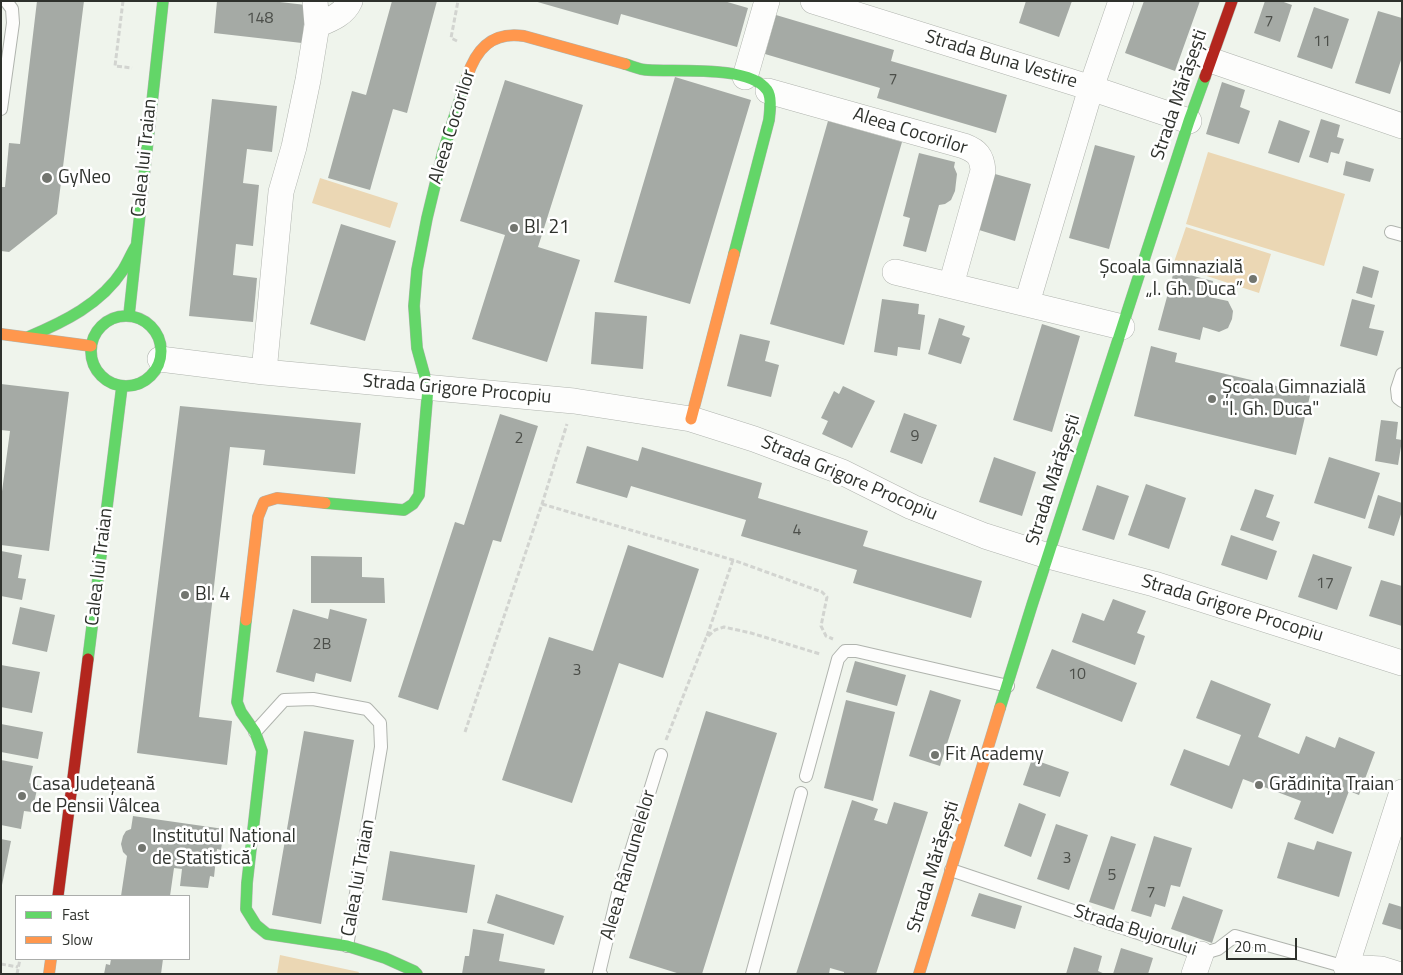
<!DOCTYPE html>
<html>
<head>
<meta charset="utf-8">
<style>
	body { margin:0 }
	#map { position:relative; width:1403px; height:975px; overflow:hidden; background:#eff4ec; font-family:"Titillium Web",sans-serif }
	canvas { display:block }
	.frame { position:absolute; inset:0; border:2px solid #2e312c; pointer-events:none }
	.legend { position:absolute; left:15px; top:895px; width:175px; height:65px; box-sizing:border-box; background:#fff; border:1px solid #abadab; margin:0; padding:6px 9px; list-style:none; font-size:15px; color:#2e312c }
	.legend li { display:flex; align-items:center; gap:10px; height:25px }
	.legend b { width:25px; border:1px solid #abadab }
	.scale { position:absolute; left:1226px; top:938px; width:71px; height:22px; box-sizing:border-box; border:2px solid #2e312c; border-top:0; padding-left:6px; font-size:15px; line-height:18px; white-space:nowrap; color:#2e312c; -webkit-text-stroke:4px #fff; paint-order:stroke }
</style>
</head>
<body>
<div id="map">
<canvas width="1403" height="975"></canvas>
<div class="frame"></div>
<ul class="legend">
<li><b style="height:6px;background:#63d668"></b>Fast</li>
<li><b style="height:6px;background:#ff974d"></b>Slow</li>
</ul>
<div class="scale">20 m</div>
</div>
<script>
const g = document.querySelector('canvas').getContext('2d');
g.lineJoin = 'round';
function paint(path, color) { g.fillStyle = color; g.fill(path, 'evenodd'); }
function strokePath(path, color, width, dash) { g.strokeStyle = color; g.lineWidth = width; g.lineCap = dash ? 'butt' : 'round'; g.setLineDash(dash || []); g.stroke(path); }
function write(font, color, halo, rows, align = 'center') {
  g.font = font + ' "Titillium Web",sans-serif'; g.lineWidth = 5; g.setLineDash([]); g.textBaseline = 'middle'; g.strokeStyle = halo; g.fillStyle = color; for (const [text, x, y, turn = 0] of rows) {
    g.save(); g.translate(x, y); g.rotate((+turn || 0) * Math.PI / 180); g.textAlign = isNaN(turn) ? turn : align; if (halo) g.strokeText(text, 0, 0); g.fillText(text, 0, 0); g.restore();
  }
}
paint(new Path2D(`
	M1208,152L1345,194L1324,266L1186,224Z
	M320,178L398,203L390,228L312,203Z
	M1186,227L1271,254L1259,293L1173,265Z
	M280,955L359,972L358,974H277Z`), '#ebd7b4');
paint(new Path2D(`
	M37,1H84L57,214L9,252L1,251V187H5L9,143L20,144Z
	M217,1H271L306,5L302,43L214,33Z
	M392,1H437L407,113L393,109L370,190L328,178L352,91L366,95Z
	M534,1H724L748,8L737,47L621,14L618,25Z
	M1026,1H1072L1059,37L1019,23Z
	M1144,1H1200L1175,71L1125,53Z
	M1265,1H1281L1292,5L1280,42L1254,33Z
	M1314,7L1349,19L1332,69L1297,57Z
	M1378,11L1402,18V57L1390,94L1355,83Z
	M776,15L894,50L891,61L1007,95L996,133L877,98L880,88L765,54Z
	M675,77L751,100L690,304L614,282Z
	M505,80L583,105L538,247L580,260L547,362L472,339L505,235L460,221Z
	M1222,82L1245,90L1240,107L1250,111L1239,144L1206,134Z
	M212,99L277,106L272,152L247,149L243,183L259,185L253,246L236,244L233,275L257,278L253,322L189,316Z
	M1321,119L1340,125L1337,137L1344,139L1339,154L1331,152L1328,163L1309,157Z
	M1279,120L1310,131L1299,163L1268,153Z
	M828,121L902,142L844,345L770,324Z
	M1095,145L1135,156L1109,249L1069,238Z
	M919,153L955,162L954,167L957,174L955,191L951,200L945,204L939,205L926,252L903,246L910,218L903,216Z
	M1346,161L1374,169L1370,182L1343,175Z
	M995,174L1031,184L1015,241L979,230Z
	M341,224L396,241L365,341L310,324Z
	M1363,266L1379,271L1372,298L1356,293Z
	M1174,271L1213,281L1209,297L1228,301L1233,311L1232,319L1228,328L1219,332L1203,327L1200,340L1158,330Z
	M882,299L919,304L918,314L925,315L920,350L898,347L897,356L874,352Z
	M1352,299L1375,305L1369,328L1384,331L1377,356L1340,346Z
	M595,312L647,316L643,369L591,364Z
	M939,318L965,326L962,335L970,338L961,364L928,354Z
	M1042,324L1080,336L1052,432L1013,420Z
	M740,334L770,341L765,361L779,365L771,397L727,386Z
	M1151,346L1177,353L1175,362L1285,388L1287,381L1312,387L1296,455L1134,416Z
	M1,384L69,392L49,551L1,545V499L10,431L1,430Z
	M843,386L875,401L852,448L822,434L828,421L821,418L834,391L839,394Z
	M180,406L361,423L355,474L263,465L265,450L230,447L199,717L232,721L227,765L137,753Z
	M904,413L937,425L922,464L890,452Z
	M500,414L538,426L501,542L493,540L438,710L398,697L455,522L464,525Z
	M1381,420L1398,422L1396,439L1402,440L1398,465L1375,461Z
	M587,446L638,461L642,447L762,483L758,498L868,531L863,546L982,581L971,618L853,583L857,570L741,536L746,520L631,486L627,498L576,483Z
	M994,457L1036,472L1022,516L979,502Z
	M1329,457L1380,473L1365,519L1314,503Z
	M1146,484L1186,498L1169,549L1128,535Z
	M1097,485L1129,496L1114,540L1082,530Z
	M1255,489L1274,495L1266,517L1280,522L1273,541L1240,530Z
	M1378,495L1402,503V511L1394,536L1368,528Z
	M1231,535L1277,551L1267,580L1221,565Z
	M628,545L699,569L663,678L619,663L572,803L502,780L549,637L593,651Z
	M1,551L22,555L18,578L26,579L22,600L1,596Z
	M1313,554L1352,567L1337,610L1298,597Z
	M311,556L362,557V577L384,578L385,603H311Z
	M1381,580L1402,586V626L1369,616Z
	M1113,599L1146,611L1137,633L1145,636L1135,665L1072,642L1082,613L1104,621Z
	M20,607L55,615L47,652L12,644Z
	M293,609L328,619L330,609L367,619L351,682L316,673L314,682L276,672Z
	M1052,649L1137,683L1122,722L1036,688Z
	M855,661L906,675L897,706L846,692Z
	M1,665L40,672L32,713L1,707Z
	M1211,680L1271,704L1258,737L1299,754L1306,736L1335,748L1339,737L1375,752L1359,795L1349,791L1333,834L1294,819L1301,801L1243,779L1232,809L1170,785L1184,749L1229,766L1241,735L1196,718Z
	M930,690L961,700L940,766L909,756Z
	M846,700L895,712L873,801L824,788Z
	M706,711L777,733L702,974H680L629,958Z
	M1,724L43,732L38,759L1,752Z
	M304,731L354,740L321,924L272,915Z
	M1032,759L1069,772L1060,797L1023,785Z
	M1,760L33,766L29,783L38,785L32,812L24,811L21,829L1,825Z
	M852,800L878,809L874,820L887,824L894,802L928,812L876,974H844V972L830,968L829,974H796Z
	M1019,803L1046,814L1031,857L1004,846Z
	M133,816L224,829L221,850L217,849L214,877L210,876L208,888L180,886L182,869L174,868L170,896H121L127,856L123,852L121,844L123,836L126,831L131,829Z
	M1056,824L1088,835L1069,890L1037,879Z
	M1111,836L1136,844L1114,910L1089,902Z
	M1154,836L1192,848L1180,887L1171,885L1165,907L1155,904L1151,917L1131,911Z
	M1,839L11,841L2,885H1Z
	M1317,841L1352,852L1339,897L1277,878L1288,842L1314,850Z
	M390,851L475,865L467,913L382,900Z
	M979,893L1022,906L1015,929L971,916Z
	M496,894L564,916L554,945L487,923Z
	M1183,896L1223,910L1212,943L1171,929Z
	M1389,903L1402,907V930L1382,924Z
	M473,929L504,934L499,961L545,969L544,974H462L465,956H469Z
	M1074,947L1102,956L1098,971L1105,974H1066Z
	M1121,948L1153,958L1148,974H1113Z
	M111,959H163L161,974H104L106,964L110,965Z`), '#a5aaa5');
const lane = new Path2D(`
	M1,109L13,23L12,9L6,1
	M1391,232L1402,235
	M1402,374L1397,389L1398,398L1402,401
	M255,732L284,700L313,699L367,709L380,723L381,747L347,946
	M806,776L838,659L845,651H856L1008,686
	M951,870L1201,954L1218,949L1235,936L1346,967
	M601,974L599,973L618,893L661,755
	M752,974L801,793`);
const street = new Path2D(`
	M813,1L1091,88L1189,121
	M317,25C329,20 344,15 350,1
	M1210,60L1402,126
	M745,77L767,1
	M768,91L964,146C977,151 982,156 983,171L951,285
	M895,272L1122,327
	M1027,303L1091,88L1121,1
	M160,359L264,372L574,401L691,419L754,439L842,472L912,507L985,536L1048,556L1154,584L1402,663
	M264,372L281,192L294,147L308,80L317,25L315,1
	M1194,974L1201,954
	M1397,974L1381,969L1346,967L1402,792`);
const fast = new Path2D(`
	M625,64C632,66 640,70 648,70C676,72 749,65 767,90C772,97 770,111 769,120L734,254
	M129,315L163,1
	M91 351a35 35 0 1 1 70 0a35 35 0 1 1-70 0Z
	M28,337C64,322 101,304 123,270C128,262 131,254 136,246
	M325,503L404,510L413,504L419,495L428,388L417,348L414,306L417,270L427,218L443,152L467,77
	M246,620L237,702L241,712L255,732L262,751L247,883L246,909L256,925L267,934L347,946L385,958L414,971L417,974
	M88,659L122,386
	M1000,708L1032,605L1189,121L1205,77`);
const slow = new Path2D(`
	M467,77C476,49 492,31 524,36L625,64
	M1,334L91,346
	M691,419L734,254
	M246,620L258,517L264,502L277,498L325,503
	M49,974L51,959
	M919,974L1000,708`);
const jam = new Path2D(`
	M1205,77L1232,1
	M58,896L88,659`);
strokePath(lane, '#b0b4ae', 14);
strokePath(street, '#b0b4ae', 26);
strokePath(fast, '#b0b4ae', 12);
strokePath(slow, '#b0b4ae', 12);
strokePath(jam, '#b0b4ae', 12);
strokePath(new Path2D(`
	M123,1L115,66L132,68
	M457,41L451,38L458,1
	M542,504L733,560L822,592L827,597L821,626L826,636L833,639
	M707,636L733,560
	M465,732L542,504L567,424
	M666,740L706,638L715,630L724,627L751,633L820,654
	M1,964L18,967
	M17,974L20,959`), '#d2d4d0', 3, [5, 2.5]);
strokePath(lane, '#fdfdfc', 12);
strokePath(street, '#fdfdfc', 25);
strokePath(fast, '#63d668', 11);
strokePath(slow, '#ff974d', 11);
strokePath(jam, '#b3261e', 11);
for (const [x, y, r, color] of [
	[47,178,6,"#72756f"],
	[514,228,5,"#72756f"],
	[1253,279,5,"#72756f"],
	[1212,399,5,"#72756f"],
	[185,595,5,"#72756f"],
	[935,755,5,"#72756f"],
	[1259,785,5,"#72756f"],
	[22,796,5,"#72756f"],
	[142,848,5,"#72756f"]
]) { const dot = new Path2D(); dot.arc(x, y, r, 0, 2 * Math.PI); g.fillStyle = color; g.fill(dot); strokePath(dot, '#fff', 2); }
write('16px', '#4c4f4a', null, [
	["148",260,19],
	["7",1269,22],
	["11",1322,42],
	["7",893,80],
	["9",915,437],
	["2",519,439],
	["4",797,531],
	["17",1325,584],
	["2B",322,645],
	["3",577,671],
	["10",1077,675],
	["3",1067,859],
	["5",1112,876],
	["7",1151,893]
]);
write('19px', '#2e312c', '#fff', [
	["Strada Buna Vestire",1001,60,17],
	["Strada Mărășești",1180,95,-71],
	["Aleea Cocorilor",453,127,-73],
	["Aleea Cocorilor",910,132,17],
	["Calea lui Traian",145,158,-84],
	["Strada Grigore Procopiu",457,390,5],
	["Strada Grigore Procopiu",849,479,23],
	["Strada Mărășești",1054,480,-72],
	["Calea lui Traian",100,567,-83],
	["Strada Grigore Procopiu",1232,609,17],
	["Aleea Rândunelelor",629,865,-74],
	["Strada Mărășești",934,867,-73],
	["Calea lui Traian",359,878,-80],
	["Strada Bujorului",1135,931,18]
]);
write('19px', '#2e312c', '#fff', [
	["GyNeo",58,178],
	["Bl. 21",524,228],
	["Școala Gimnazială",1243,268,"right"],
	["„I. Gh. Duca”",1243,290,"right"],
	["Școala Gimnazială",1222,388],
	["\"I. Gh. Duca\"",1222,410],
	["Bl. 4",195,595],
	["Fit Academy",945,755],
	["Casa Județeană",32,785],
	["de Pensii Vâlcea",32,807],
	["Grădinița Traian",1269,785],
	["Institutul Național",152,837],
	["de Statistică",152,859]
], 'left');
</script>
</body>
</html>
